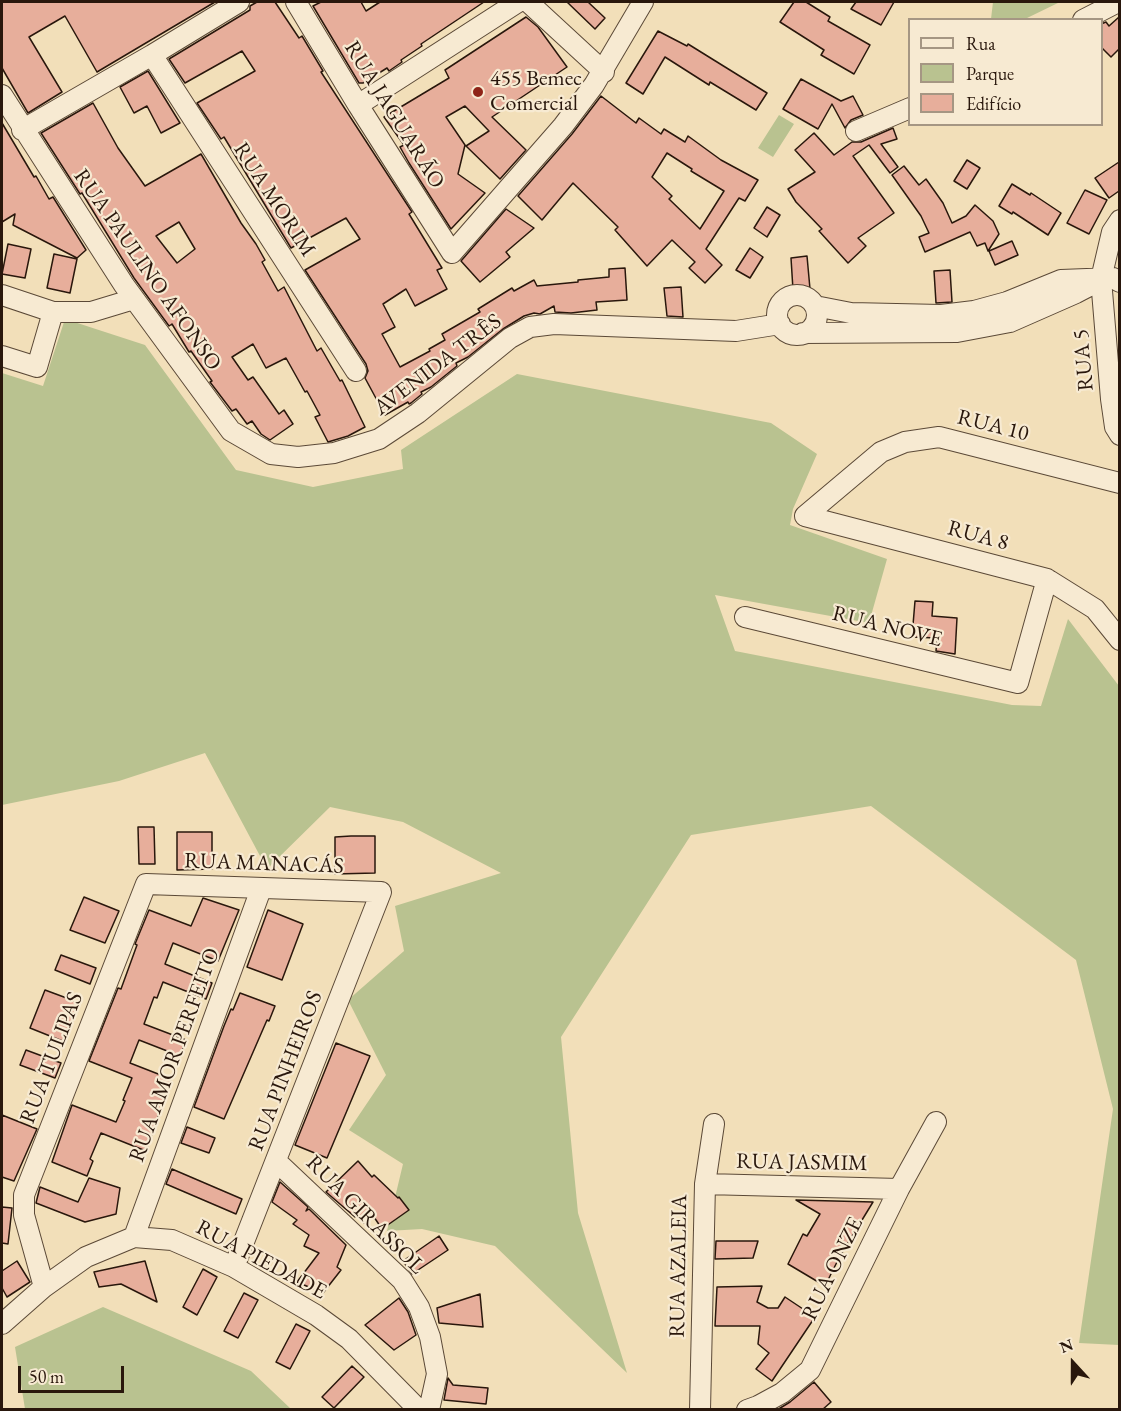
<!DOCTYPE html>
<html>
<head>
<meta charset="utf-8">
<style>
	body { margin:0 }
	#map { position:relative; width:1121px; height:1411px; overflow:hidden; background:#f2dfb9; font-family:"EB Garamond",serif }
	canvas { display:block }
	.frame { position:absolute; inset:0; border:3px solid #29170c; pointer-events:none }
	.legend { position:absolute; left:908px; top:18px; width:195px; height:108px; box-sizing:border-box; background:#f7ead2; border:2px solid #a59683; margin:0; padding:8px 10px; list-style:none; font-size:18px; color:#29170c }
	.legend li { display:flex; align-items:center; gap:12px; height:30px }
	.legend b { width:30px; border:2px solid #a59683 }
	.north { position:absolute; left:1043px; top:1333px; width:60px; height:60px; -webkit-text-stroke:4px #f7ead2; paint-order:stroke; rotate:339deg; font-size:16px; font-weight:700; line-height:24px; text-align:center; color:#29170c }
	.north::after { content:''; display:block; margin:auto; width:21px; height:27px; background:#29170c; clip-path:polygon(50% 0,100% 100%,50% 72%,0 100%) }
	.scale { position:absolute; left:18px; top:1366px; width:106px; height:27px; box-sizing:border-box; border:3px solid #29170c; border-top:0; padding-left:8px; font-size:18px; line-height:21px; white-space:nowrap; color:#29170c; -webkit-text-stroke:4px #f7ead2; paint-order:stroke }
</style>
</head>
<body>
<div id="map">
<canvas width="1121" height="1411"></canvas>
<div class="frame"></div>
<ul class="legend">
<li><b style="height:8px;background:#f7ead2"></b>Rua</li>
<li><b style="height:16px;background:#b9c290"></b>Parque</li>
<li><b style="height:16px;background:#e7ae9b"></b>Edifício</li>
</ul>
<div class="north">N</div>
<div class="scale">50 m</div>
</div>
<script>
const g = document.querySelector('canvas').getContext('2d');
g.lineJoin = 'round';
function paint(path, color) { g.fillStyle = color; g.fill(path, 'evenodd'); }
function strokePath(path, color, width, dash) { g.strokeStyle = color; g.lineWidth = width; g.lineCap = dash ? 'butt' : 'round'; g.setLineDash(dash || []); g.stroke(path); }
function write(font, color, halo, rows, align = 'center') {
  g.font = font + ' "EB Garamond",serif'; g.lineWidth = 4.5; g.setLineDash([]); g.textBaseline = 'middle'; g.strokeStyle = halo; g.fillStyle = color; for (const [text, x, y, turn = 0] of rows) {
    g.save(); g.translate(x, y); g.rotate((+turn || 0) * Math.PI / 180); g.textAlign = isNaN(turn) ? turn : align; if (halo) g.strokeText(text, 0, 0); g.fillText(text, 0, 0); g.restore();
  }
}
paint(new Path2D(`
	M993,2H1060L1025,19H991Z
	M779,115L794,124L773,157L758,148Z
	M65,319L145,345L236,470L313,487L403,469L401,450L517,374L771,423L817,454L793,509L790,525L887,559L869,623L715,595L735,651L1012,705L1041,706L1068,619L1119,686V1345L1079,1343L1113,1109L1076,960L871,806L691,835L561,1037L578,1213L627,1373L495,1246L422,1229L387,1231L403,1164L349,1130L386,1075L348,1000L404,951L395,906L501,873L403,822L330,807L267,869L205,753L119,781L2,805V373L43,386Z
	M103,1307L251,1371L291,1409H25L15,1347Z`), '#b9c290');
const building = new Path2D(`
	M2,2H215L97,72L65,16L29,37L62,92L28,113L2,68Z
	M257,2H275L299,38L302,36L323,71L321,72L412,212L409,214L442,268L437,270L447,289L415,306L406,289L383,304L395,327L382,334L400,367L430,351L429,349L445,340L442,334L480,312L478,309L512,288L514,291L534,280L537,286L578,282V280L609,277V269L625,268L627,300L596,302L597,310L571,313L555,312L554,306L540,314L534,313L524,316L503,329L468,357L456,363L457,366L431,387L421,392L422,394L411,403L409,404L408,402L385,415L365,378L368,371L366,364L305,270L360,239L346,218L291,248L224,137L221,139L197,103L255,71L242,51L185,83L169,59L250,10V6Z
	M321,2H361L366,11L380,2H484L421,44L422,46L401,60L402,62L389,71L387,68L363,83H359L313,6Z
	M567,2H588L605,18L595,29Z
	M794,2H806L830,17L828,21L870,45L854,74L821,55L824,50L780,22Z
	M856,2H894L881,25L851,9Z
	M526,17L538,27L567,67L492,117L526,150L500,179L466,146L489,131L465,106L446,117L465,145L458,174L485,193L451,229L409,163L400,147L404,145L384,117L449,78L445,70Z
	M1119,17V49L1111,57L1101,47V24L1106,22L1109,26Z
	M658,31L687,46L688,44L767,93L756,110L710,82L709,85L665,57L643,94L626,83Z
	M148,71L180,123L161,133L147,106L134,113L120,87Z
	M801,79L841,101L853,96L863,115L851,120L845,128L832,104L818,129L783,109Z
	M601,96L636,123L639,118L661,134L664,129L685,142L688,136L721,160L758,180L745,201L739,198L706,249L722,265L705,283L689,268L695,262L672,240L647,266L615,230L618,227L573,183L542,220L518,196L572,134ZM667,153L692,169L691,171L724,191L700,229L669,199L672,196L652,177Z
	M93,103L118,148L145,186L201,154L241,223L256,244L265,260L262,262L278,291L284,287L317,351L321,348L340,381L342,380L365,427L348,436L328,442L315,417L320,415L307,391L305,392L286,358L266,368L253,344L232,357L248,380L253,377L279,414L284,410L293,424L270,440L261,434L252,421L247,424L236,409L232,411L210,382L212,381L191,351L189,352L172,324L169,326L134,278L82,193L80,194L41,133ZM179,222L195,249L177,263L156,236Z
	M2,123L34,177L36,176L49,199L53,197L86,250L77,258L13,225L15,214L2,222Z
	M893,128L897,139L881,144L898,167L890,173L869,145L853,156L894,213L858,238L866,246L848,263L819,231L822,229L796,202L788,189L815,172L795,150L814,133L834,155L852,142H861Z
	M967,160L980,168L967,189L954,181Z
	M1119,162V191L1109,198L1095,178Z
	M904,166L919,185L926,179L943,203L952,223L966,216L975,205L993,221L999,234L988,251L985,243L977,246L970,232L925,252L919,237L929,233L921,216L892,175Z
	M1012,184L1030,195L1031,193L1061,213L1048,235L1013,212L1012,214L999,206Z
	M1085,190L1107,200L1089,234L1067,223Z
	M767,207L780,215L767,237L754,228Z
	M506,209L534,228L506,252L510,257L480,282L461,261Z
	M1012,241L1018,255L995,265L989,251Z
	M8,244L31,249L25,278L2,274Z
	M750,248L763,257L750,278L736,270Z
	M54,254L77,259L70,293L47,288Z
	M807,256L810,289L793,290L791,258Z
	M950,270L952,302L936,303L934,271Z
	M681,287L683,317L667,316L664,288Z
	M915,601L933,602L932,616L957,618L955,654L936,651L937,638L912,637Z
	M138,827H154L155,864H139Z
	M177,832H212V869L177,870Z
	M351,836H375V873L335,874V837Z
	M84,897L119,911L105,943L70,930Z
	M203,898L239,910L218,961L173,943L165,964L212,983L206,999L163,982L157,998L154,997L144,1024L186,1040L180,1056L139,1040L130,1063L171,1079L146,1151L101,1133L90,1159L93,1161L87,1176L52,1162L72,1105L116,1122L125,1101L123,1100L132,1078L89,1061L118,988L121,989L137,945L135,944L149,910L191,926Z
	M268,910L303,924L282,980L247,967Z
	M61,955L96,968L90,984L55,970Z
	M45,990L80,1003L65,1042L30,1028Z
	M240,993L275,1006L269,1021L267,1020L224,1119L194,1107L224,1026L231,1009L233,1010Z
	M336,1043L370,1056L327,1158L295,1145Z
	M26,1050L61,1063L55,1078L20,1065Z
	M2,1115L37,1129L14,1181L2,1177Z
	M187,1127L215,1138L209,1153L181,1143Z
	M358,1161L372,1177L374,1175L398,1198L399,1197L409,1210L382,1229L374,1217L364,1223L358,1214L355,1217L326,1192Z
	M172,1169L242,1199L236,1214L166,1184Z
	M89,1178L120,1188L116,1214L85,1222L36,1203L40,1187L78,1202Z
	M280,1182L308,1207L306,1211L309,1209L346,1245L337,1267L341,1270L323,1293L297,1282L319,1253L304,1246L309,1235L293,1224L297,1220L272,1202Z
	M796,1200L873,1202L840,1256L825,1286L788,1264L803,1234L807,1236L820,1214Z
	M2,1207L12,1208L8,1244L2,1243Z
	M439,1236L448,1250L412,1274L403,1261Z
	M716,1241H758L753,1258L715,1259Z
	M17,1261L30,1282L7,1297L2,1288V1271Z
	M145,1261L157,1302L121,1284L99,1287L94,1272Z
	M203,1269L217,1277L197,1315L183,1307Z
	M762,1286L757,1302L768,1308H778L785,1297L815,1317L772,1381L756,1369L769,1353L758,1344L760,1326H715L717,1287Z
	M244,1293L258,1300L238,1338L224,1331Z
	M480,1294L483,1327L439,1323L437,1308Z
	M399,1298L408,1312L416,1335L394,1350L365,1325Z
	M296,1324L310,1331L290,1369L276,1362Z
	M352,1366L364,1377L334,1408L322,1397Z
	M448,1378L453,1385L488,1388L486,1404L444,1400Z
	M814,1382L831,1402L822,1410H777L790,1402Z`);
paint(building, '#e7ae9b');
strokePath(building, '#29170c', 1.5);
const minor = new Path2D(`
	M296,2L358,105L452,253L563,126L594,85L643,2
	M528,2L604,72
	M1083,20L1118,2
	M152,55L356,371
	M2,95L124,285L231,431L271,454L298,457L334,453L379,439L418,413L510,338L530,327L554,324L736,331L780,324
	M358,105L518,2
	M22,130L152,55L239,2
	M856,131L910,108
	M1120,220L1112,232L1101,279L1111,399L1115,427L1120,435
	M2,295L53,312H91L134,299
	M777 315a20 20 0 1 1 40 0a20 20 0 1 1-40 0Z
	M815,306L851,313L941,315L974,311L1007,302L1061,280L1113,278L1120,282
	M803,333L957,332L1010,322L1076,293L1099,281
	M2,356L37,367L53,312
	M805,516L1047,579L1095,609L1120,640
	M805,516L881,452L905,442L939,437L1120,483
	M745,617L1018,683L1047,579
	M276,1161L402,1280L419,1307L430,1337L437,1374L429,1410
	M705,1184L899,1189
	M134,1237L261,889
	M44,1287L24,1215V1195L146,884L381,892L234,1267
	M2,1324L44,1287L86,1257L134,1237L172,1240L234,1267L316,1315L349,1339L419,1410
	M700,1410L705,1184L714,1124
	M747,1410L758,1406L782,1393L810,1370L899,1189L936,1122`);
strokePath(minor, '#5b4937', 22);
strokePath(minor, '#f7ead2', 20);
for (const [x, y, r, color] of [
	[478,92,6,"#8f2418"]
]) { const dot = new Path2D(); dot.arc(x, y, r, 0, 2 * Math.PI); g.fillStyle = color; g.fill(dot); strokePath(dot, '#f7ead2', 2); }
write('22px', '#29170c', '#f7ead2', [
	["455 Bemec",490,79],
	["Comercial",490,104]
], 'left');
write('22px', '#29170c', '#f7ead2', [
	["RUA JAGUARÃO",394,115,58],
	["RUA MORIM",274,200,57],
	["RUA PAULINO AFONSO",147,270,55],
	["RUA 5",1084,360,-95],
	["AVENIDA TRÊS",438,365,-37],
	["RUA 10",993,426,14],
	["RUA 8",978,536,15],
	["RUA NOVE",887,627,14],
	["RUA MANACÁS",264,864,2],
	["RUA AMOR PERFEITO",175,1055,-70],
	["RUA TULIPAS",52,1058,-69],
	["RUA PINHEIROS",286,1071,-69],
	["RUA JASMIM",802,1163,1],
	["RUA GIRASSOL",365,1215,45],
	["RUA PIEDADE",261,1260,28],
	["RUA AZALEIA",679,1266,-89],
	["RUA ONZE",833,1269,-64]
]);
</script>
</body>
</html>
